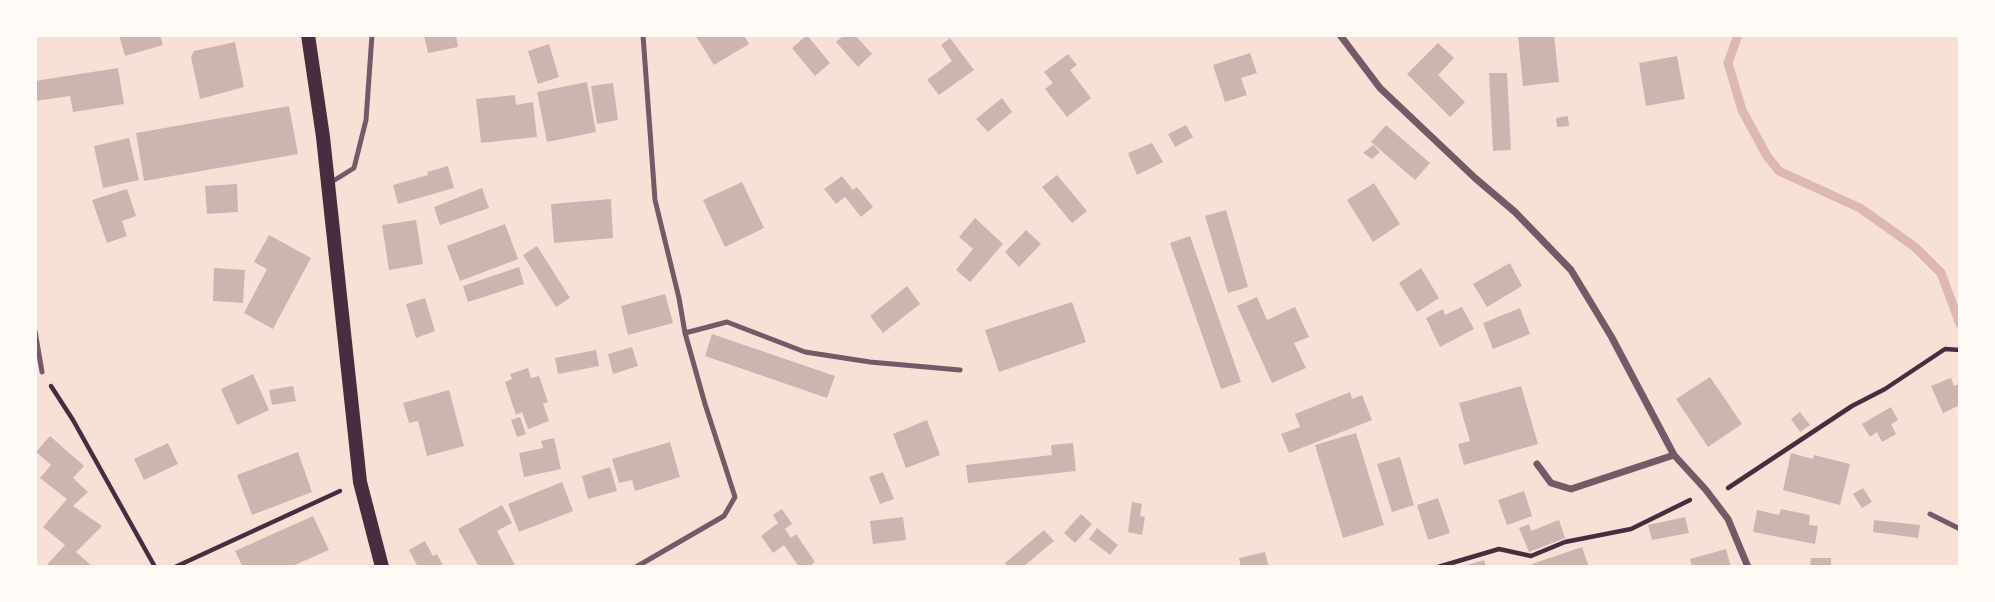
<!DOCTYPE html>
<html>
<head>
<meta charset="utf-8">
<style>
	body { margin:0 }
	#map { position:relative; width:1995px; height:602px; overflow:hidden; background:#f7e1d7; font-family:Rubik,sans-serif }
	canvas { display:block }
	.frame { position:absolute; inset:0; border:37px solid #fffaf5; pointer-events:none }
</style>
</head>
<body>
<div id="map">
<canvas width="1995" height="602"></canvas>
<div class="frame"></div>
</div>
<script>
const g = document.querySelector('canvas').getContext('2d');
g.lineJoin = 'round';
function strokePath(path, color, width, dash) { g.strokeStyle = color; g.lineWidth = width; g.lineCap = dash ? 'butt' : 'round'; g.setLineDash(dash || []); g.stroke(path); }
function paint(path, color) { g.fillStyle = color; g.fill(path, 'evenodd'); }
strokePath(new Path2D(`
	M1738,35L1728,63L1742,110L1767,156L1779,171L1860,208L1915,247L1941,273L1960,324`), '#dcb8b0', 9);
paint(new Path2D(`
	M119,35H160L163,45L125,56Z
	M424,35H456L458,47L428,53Z
	M695,35H744L749,44L714,65Z
	M807,35L830,63L815,76L792,48Z
	M844,35H855L872,54L858,67L836,42Z
	M1518,35H1554L1559,82L1523,86Z
	M950,38L974,70L939,95L927,80L952,61L941,45Z
	M235,42L244,87L200,99L191,57L194,51Z
	M1438,43L1454,58L1438,75L1465,102L1450,117L1407,74Z
	M549,44L559,77L538,84L528,51Z
	M1250,53L1257,73L1241,78L1247,95L1225,102L1213,65Z
	M1068,54L1077,65L1070,70L1091,98L1067,117L1045,89L1053,83L1044,72Z
	M1677,56L1685,99L1646,106L1639,63Z
	M118,68L124,104L73,112L70,96L35,101V81Z
	M1489,73H1507L1511,150L1493,151Z
	M587,82L596,132L547,142L537,92Z
	M613,83L618,120L597,124L591,86Z
	M515,95L516,105L533,102L537,137L481,143L476,99Z
	M1002,98L1012,112L988,132L976,119Z
	M289,106L298,154L144,181L136,133Z
	M1568,116L1569,126L1557,127L1556,118Z
	M1186,125L1193,137L1175,147L1168,134Z
	M1386,125L1430,163L1415,180L1371,142Z
	M129,138L139,180L103,188L94,146Z
	M1152,143L1163,162L1137,175L1128,153Z
	M1373,145L1380,152L1372,159L1363,153Z
	M448,166L454,188L398,204L393,185L428,175L427,172Z
	M1057,175L1087,211L1072,223L1042,187Z
	M842,176L853,190L857,187L873,207L861,217L845,197L836,204L824,189Z
	M742,182L764,228L725,247L703,200Z
	M1374,183L1400,224L1373,242L1347,200Z
	M237,184L238,212L207,214L205,186Z
	M482,188L489,208L440,225L434,207Z
	M127,189L136,216L122,221L127,236L107,243L92,200Z
	M611,199L613,238L554,243L551,204Z
	M1226,210L1248,287L1228,293L1205,216Z
	M975,218L1003,244L970,282L956,270L973,249L959,237Z
	M416,220L423,264L389,270L382,225Z
	M505,224L518,259L460,281L447,246Z
	M1026,230L1041,244L1019,267L1005,252Z
	M269,235L311,258L273,329L244,313L267,269L254,262Z
	M1190,236L1241,382L1221,389L1170,243Z
	M537,246L570,298L556,307L523,255Z
	M1510,263L1522,286L1487,307L1473,284Z
	M519,267L524,284L468,302L463,286Z
	M214,268L245,270L243,303L213,301Z
	M1421,268L1439,298L1417,312L1399,283Z
	M907,286L920,304L883,333L870,316Z
	M665,294L673,323L628,335L621,306Z
	M1257,297L1267,320L1295,307L1309,337L1294,343L1306,368L1272,383L1237,306Z
	M425,298L435,331L416,338L406,304Z
	M1072,302L1086,342L999,372L985,330Z
	M1462,307L1474,329L1440,347L1426,318L1443,309L1445,315Z
	M1520,308L1530,334L1493,349L1483,323Z
	M712,334L835,376L827,398L705,356Z
	M632,347L638,366L613,374L608,354Z
	M596,350L599,366L558,374L555,358Z
	M528,368L531,378L539,376L548,402L543,404L549,421L528,429L522,412L516,415L505,382L512,379L510,374Z
	M253,374L269,410L237,425L221,389Z
	M1710,377L1742,424L1708,447L1676,399Z
	M1951,378L1954,386L1960,384V410L1958,406L1943,413L1931,386Z
	M293,386L296,401L272,405L269,390Z
	M1521,386L1538,444L1464,465L1458,444L1470,441L1459,403Z
	M449,390L464,446L427,456L418,421L409,423L403,403Z
	M1350,392L1352,399L1362,395L1372,420L1289,453L1281,434L1300,427L1295,414Z
	M1891,407L1898,420L1891,424L1896,434L1882,442L1877,432L1870,437L1862,424Z
	M1800,412L1810,425L1800,432L1791,419Z
	M520,417L526,434L517,437L511,420Z
	M927,420L940,455L906,468L893,434Z
	M1356,433L1384,525L1343,538L1315,445Z
	M50,436L84,466L73,478L88,492L73,506L102,526L76,552L93,567H45L65,545L43,527L67,499L40,478L51,465L36,452Z
	M554,438L561,469L524,477L519,453L543,448L541,441Z
	M670,442L680,477L635,491L632,480L619,483L612,459Z
	M168,443L178,464L144,480L134,459Z
	M1073,443L1076,471L968,483L966,465L1052,455L1051,445Z
	M298,452L312,492L252,515L237,475Z
	M1791,453L1813,459L1814,455L1850,464L1840,505L1783,490Z
	M1400,457L1414,505L1392,512L1377,464Z
	M610,467L617,491L588,499L582,476Z
	M883,472L894,499L880,504L869,477Z
	M562,482L573,511L519,532L508,504Z
	M1863,488L1872,502L1862,508L1853,494Z
	M1524,491L1532,516L1507,525L1498,500Z
	M1438,498L1450,533L1428,540L1417,505Z
	M1132,502L1142,504L1140,516L1145,517L1142,535L1128,532Z
	M502,505L512,523L497,531L516,567H479L458,529Z
	M782,509L792,524L785,529L791,538L796,534L815,562L808,567H799L784,545L773,553L761,536L778,523L773,515Z
	M1781,509L1810,515L1809,525L1818,526L1815,544L1753,532L1757,510L1779,515Z
	M1081,514L1092,524L1075,543L1064,533Z
	M313,516L329,550L290,567H243L235,551Z
	M903,517L906,540L873,544L870,521Z
	M1685,517L1689,533L1652,540L1648,525Z
	M1559,520L1565,538L1529,552L1519,528L1529,524L1531,531Z
	M1874,520L1920,525L1918,538L1873,532Z
	M1097,528L1118,545L1110,555L1089,539Z
	M1044,530L1054,541L1023,567H1008L1005,563Z
	M425,541L433,556L437,554L444,567H418L409,550Z
	M1582,547L1589,567H1533L1532,564Z
	M1726,549L1731,567H1692L1690,559Z
	M1265,552L1269,567H1241L1239,558Z
	M1811,558H1831V567H1810Z
	M1484,560L1486,567H1464V566Z`), '#ccb4b1');
strokePath(new Path2D(`
	M51,386L73,420L155,567
	M1728,488L1852,406L1885,389L1945,349L1960,350
	M175,567L340,491
	M1438,567L1499,549L1531,556L1565,542L1631,529L1690,500`), '#4a2c40', 4.5);
strokePath(new Path2D(`
	M330,183L354,168L366,120L372,35
	M35,331L42,372
	M685,333L727,322L805,352L870,362L960,370
	M1930,514L1960,529
	M636,567L724,516L735,497L705,404L685,333L679,298L655,200L643,35`), '#755966', 5);
strokePath(new Path2D(`
	M1340,35L1380,88L1475,178L1515,212L1571,270L1611,336L1674,455L1706,490L1728,519L1748,567
	M1537,464L1551,483L1571,489L1674,455`), '#755966', 7);
strokePath(new Path2D(`
	M308,35L323,137L360,482L382,567`), '#4a2c40', 14);
</script>
</body>
</html>
